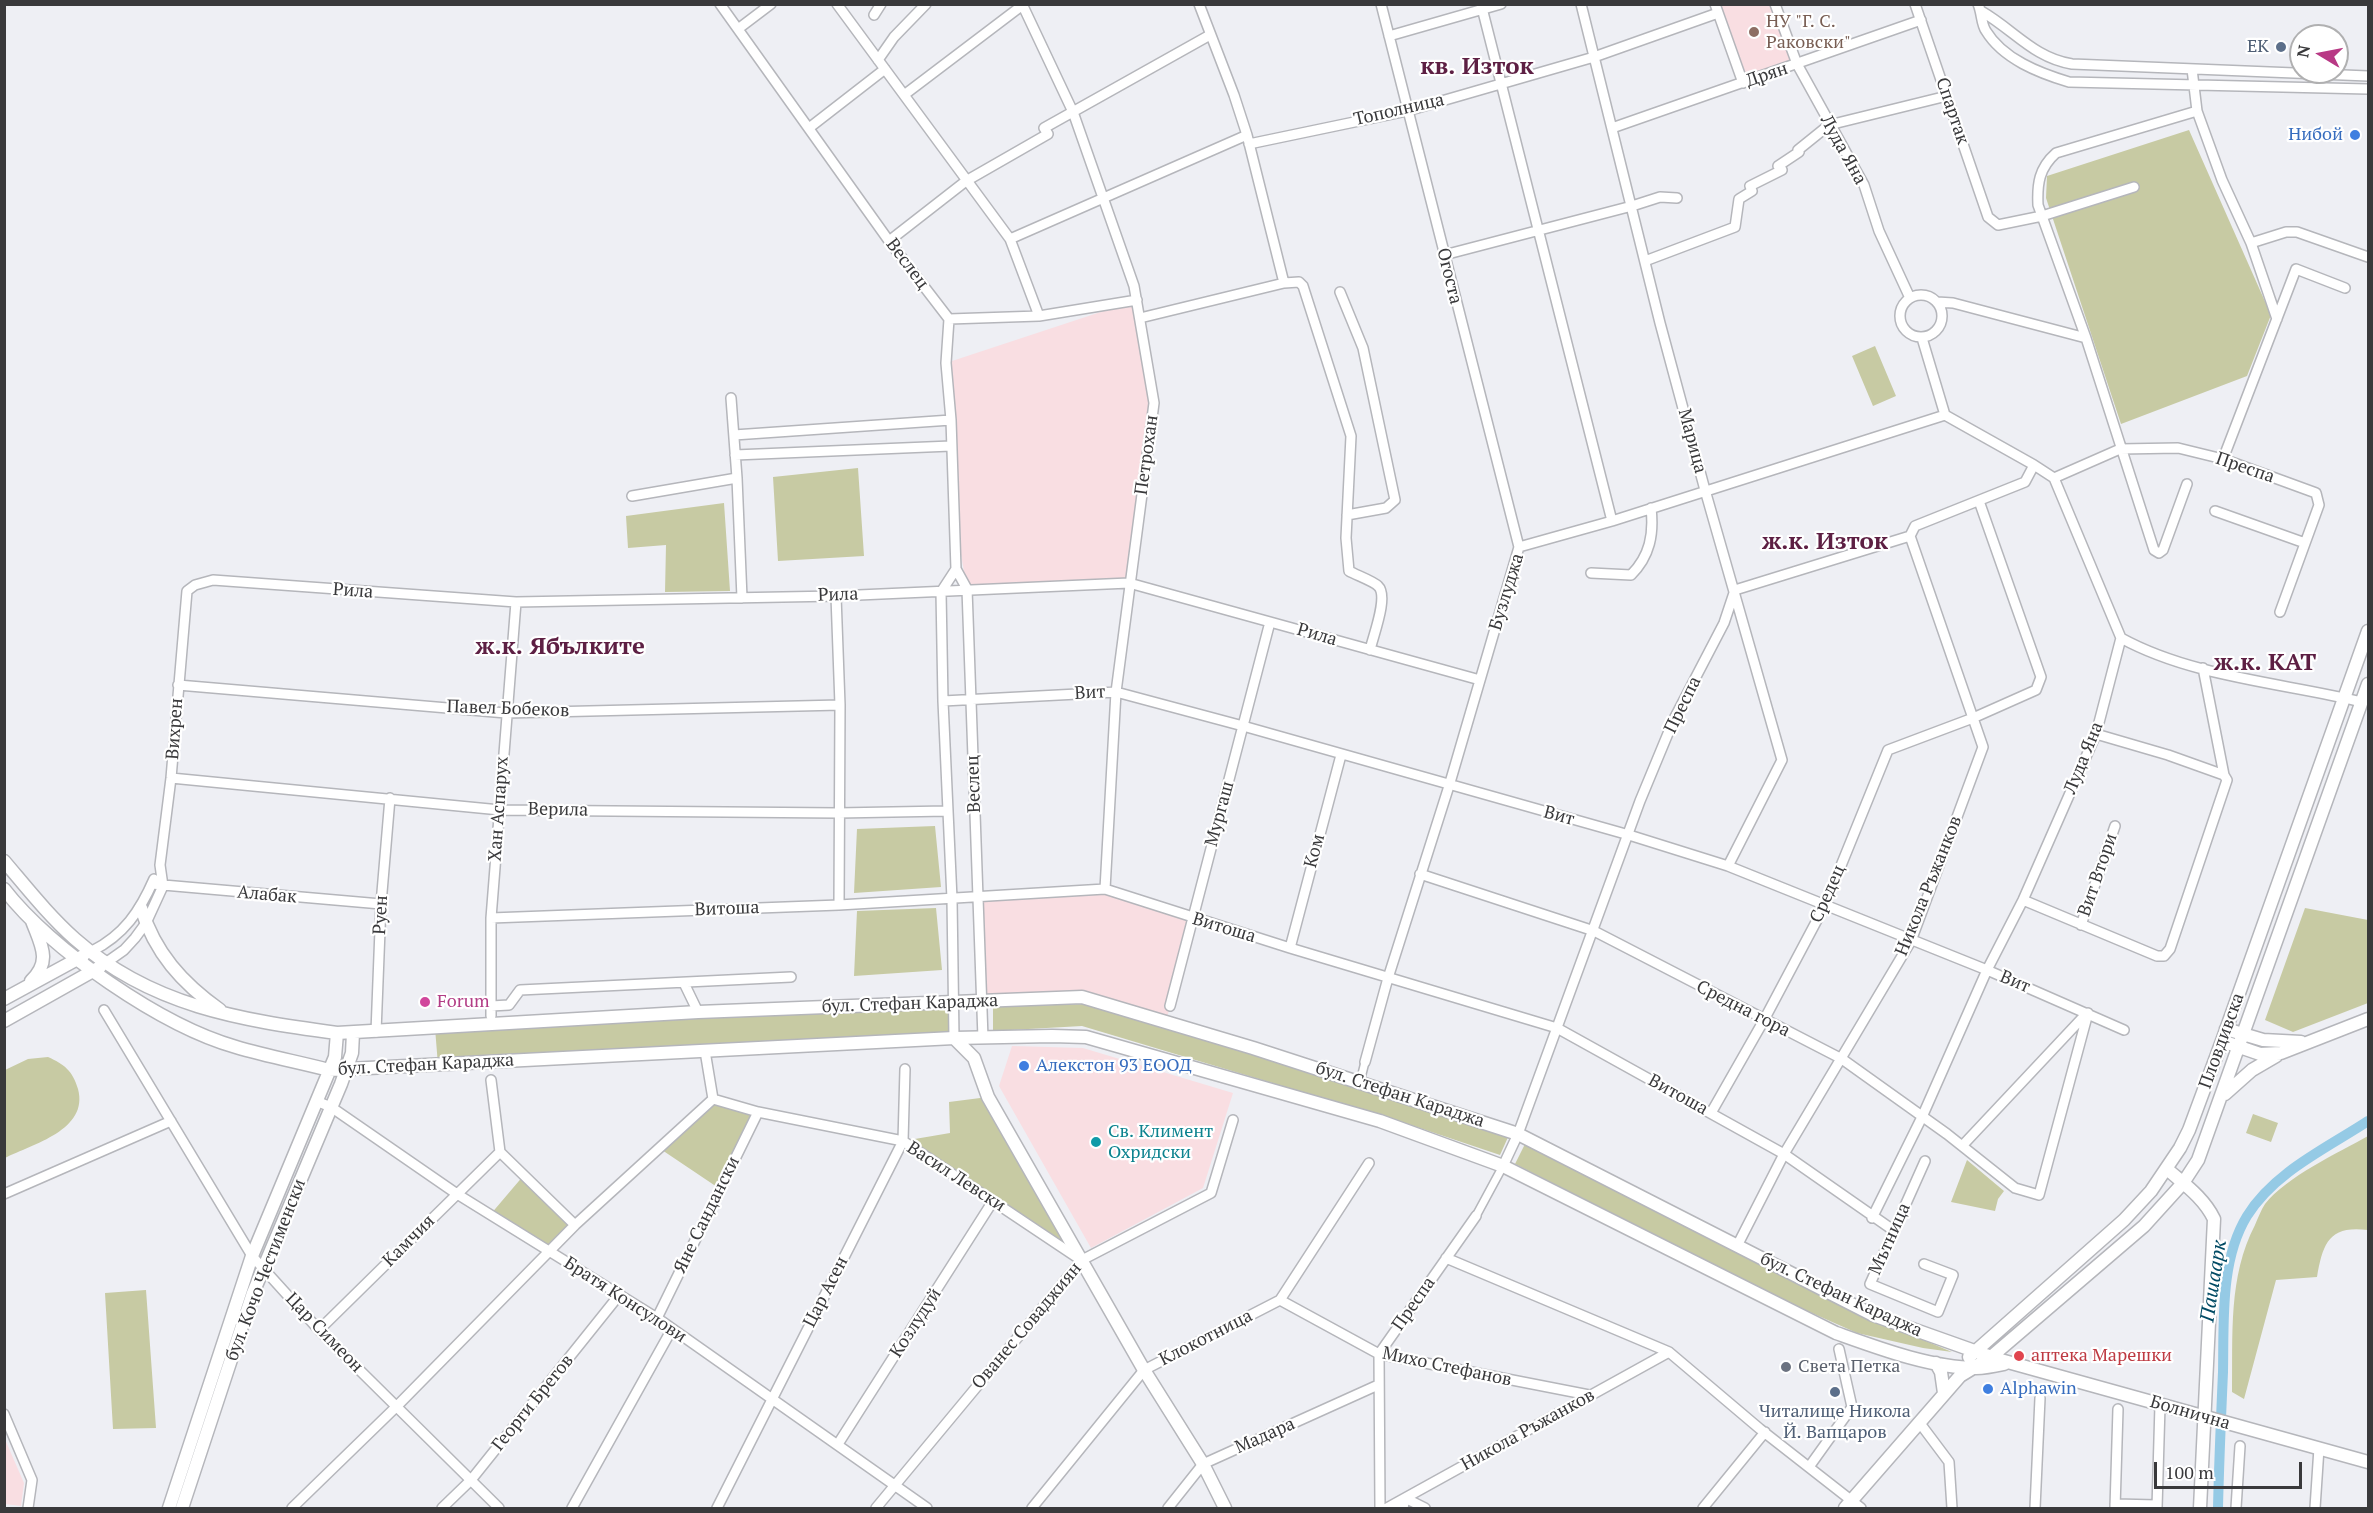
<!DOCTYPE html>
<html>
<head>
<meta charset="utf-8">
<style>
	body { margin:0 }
	#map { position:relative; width:2373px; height:1513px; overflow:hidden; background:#eeeff4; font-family:"PT Serif",serif }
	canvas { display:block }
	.frame { position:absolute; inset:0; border:6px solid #39393b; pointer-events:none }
	.north { position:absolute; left:2289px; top:24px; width:60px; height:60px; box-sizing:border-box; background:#fff; border:2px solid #b0b0b1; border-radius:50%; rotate:280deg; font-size:16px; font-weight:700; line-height:24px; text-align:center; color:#39393b }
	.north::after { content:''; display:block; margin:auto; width:21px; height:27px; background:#b83985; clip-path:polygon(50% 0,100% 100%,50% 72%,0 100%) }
	.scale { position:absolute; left:2154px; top:1462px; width:148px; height:27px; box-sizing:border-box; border:3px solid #39393b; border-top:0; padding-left:8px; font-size:18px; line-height:21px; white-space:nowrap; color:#39393b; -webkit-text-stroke:4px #fff; paint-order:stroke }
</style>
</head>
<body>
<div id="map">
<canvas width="2373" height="1513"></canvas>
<div class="frame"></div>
<div class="north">N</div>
<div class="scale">100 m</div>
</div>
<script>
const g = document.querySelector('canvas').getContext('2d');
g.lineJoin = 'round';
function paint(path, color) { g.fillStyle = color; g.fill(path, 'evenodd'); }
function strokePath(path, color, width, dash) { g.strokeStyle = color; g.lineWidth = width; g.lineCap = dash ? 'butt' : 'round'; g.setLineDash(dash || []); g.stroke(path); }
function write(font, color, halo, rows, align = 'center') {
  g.font = font + ' "PT Serif",serif'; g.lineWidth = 4.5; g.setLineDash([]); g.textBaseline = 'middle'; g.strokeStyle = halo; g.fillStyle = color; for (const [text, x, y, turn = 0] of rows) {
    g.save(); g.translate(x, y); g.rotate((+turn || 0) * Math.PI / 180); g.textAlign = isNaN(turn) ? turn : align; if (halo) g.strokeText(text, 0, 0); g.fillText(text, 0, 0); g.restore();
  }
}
paint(new Path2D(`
	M1718,5H1770L1790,60L1745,77Z
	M1137,300L1154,403L1129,583L967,589L949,485L946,363Z
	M1105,889L1192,918L1166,1022L1082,997L982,1002L979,897Z
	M1012,1046L1083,1048L1233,1093L1203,1188L1091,1248L999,1086Z
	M4,1437L24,1483L21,1506L5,1504Z`), '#f9dee2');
paint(new Path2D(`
	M2189,130L2271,315L2247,376L2121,424L2046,198L2047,176Z
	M1875,346L1896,396L1873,406L1852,356Z
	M858,468L864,556L778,561L773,477Z
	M724,503L730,591L665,592L666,545L628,548L626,516Z
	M935,826L941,887L854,893L857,829Z
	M936,908L942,970L854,976L857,911Z
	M2305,908L2368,920V1003L2293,1032L2265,1020Z
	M953,1003L954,1038L438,1065L435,1028Z
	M1084,1004L1258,1055L1509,1135L1500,1155L1399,1121L1082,1026L993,1031V1007Z
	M48,1057C64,1064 73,1071 78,1089C89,1130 33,1144 5,1158V1070L28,1059Z
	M988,1097L1082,1260L903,1141L950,1133L949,1102Z
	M713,1099L758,1112L720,1189L659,1148Z
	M2253,1114L2278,1123L2271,1142L2246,1133Z
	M2368,1136V1230C2329,1225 2323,1243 2317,1277L2276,1280L2244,1399L2232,1392C2233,1335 2228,1277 2255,1225C2258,1218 2261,1210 2265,1204C2286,1177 2338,1153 2368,1136Z
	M1526,1142L1864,1315L1952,1352L1923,1348L1857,1333L1778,1298L1515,1164Z
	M1967,1160L2004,1191L1998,1199L1995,1211L1951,1202Z
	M524,1175L575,1225L550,1252L490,1215Z
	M146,1290L156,1428L113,1429L105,1293Z`), '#c7caa3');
strokePath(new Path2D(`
	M2218,1508C2219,1463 2221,1417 2223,1372C2224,1321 2220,1260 2247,1216C2274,1172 2327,1148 2368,1121`), '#95cae5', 10);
const pedestrian = new Path2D(`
	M1360,1082L1365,1062
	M1476,1216L1503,1166`);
const minor = new Path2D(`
	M720,4L889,241L949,319L946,363L951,420L956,569L967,589L983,1038
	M837,4L1010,239L1039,316
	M1199,4L1234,95L1247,135L1284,283L1299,282L1303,286L1351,436L1346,538L1349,571C1356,575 1373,581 1378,586C1389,596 1373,636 1370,650
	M1381,4L1519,547
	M1481,4L1612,521
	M1581,4L1660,323L1705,490L1782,760L1728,866
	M1715,4L1743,83
	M1775,4L1797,64L1864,185L1879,231L1910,298
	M1915,4L1988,217L1998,225L2042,216L2134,187
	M1978,4C1982,13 1981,24 1986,31C2003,59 2039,73 2069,82L2368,89
	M1023,6L1073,112L1134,286L1154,403L1116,692L1105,889
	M1981,11C2014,30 2034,58 2072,64L2368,76
	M874,15L881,4
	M738,29L771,4
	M1389,36L1501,4
	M878,60L894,37L926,4
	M2192,69L2197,111L2222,180L2251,243L2277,319
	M904,95L1024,4
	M809,128L885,69
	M1612,128L1921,20
	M1249,144L1407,111L1594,57L1718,13
	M1010,239L1247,135
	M889,241L966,181L1048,134L1044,128L1210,35
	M2251,243L2286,232H2297L2368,257
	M1444,255L1632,206L1660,197L1677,198
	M1645,261L1735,227L1739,199L1752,191L1750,186L1782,170L1778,166L1799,152L1798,150L1829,125L1947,96
	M1340,292L1363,348L1395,500L1386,508L1347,515
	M1900 316a21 21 0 1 1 42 0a21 21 0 1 1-42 0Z
	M1937,302L1953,303L2086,338
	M1140,318L1284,283
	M949,319L1039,316L1137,300
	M731,398L737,478L742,598
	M734,435L951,420
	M735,455L951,446
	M2223,459L2296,269L2345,288
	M2054,478L2120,449L2178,448L2223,459L2316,493L2319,505L2280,612
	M2187,484L2163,550L2159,553L2154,550L2086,338L2038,205C2037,184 2039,168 2056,153L2197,111
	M632,496L737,478
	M2215,511L2305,543
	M1519,547L1612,521L1945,415
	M1591,573L1631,575C1650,556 1654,534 1651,508
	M836,596L840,705L839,905
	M2121,638C2192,677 2284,683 2362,702
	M2203,668L2224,775
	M178,685L506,713L840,705
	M943,701L1116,692L1243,726L1629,835L1728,866L1987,970L2124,1030
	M171,778L500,810L838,813L947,811
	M1420,874L1594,931L1842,1059L1947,1134L2015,1188L2039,1195L2088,1013
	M152,884L381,904
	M2023,900L2157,956H2164L2170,949L2227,780L2224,775L2168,755L2096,734
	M491,918L839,905L1105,889L1290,948L1557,1028L1784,1154L1893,1230
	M2081,925L2115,826
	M1290,948L1341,755
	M92,951C124,935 140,911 154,879
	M107,962L124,950L135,938L146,923L163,886L160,865L171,778L187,591L195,585L213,580L516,602L836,596L1129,583L1480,680
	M684,983L698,1012
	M491,1006L509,1005L520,990L791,977
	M1170,1006L1270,622
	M104,1010L252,1256L319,1330L499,1508
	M491,1016V918L516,602
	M376,1032L381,904L390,798
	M954,1038L952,899L943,701L941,592L956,569
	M1365,1062L1388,978L1449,786L1519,547
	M491,1080L500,1152L575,1225
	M713,1099L758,1112L903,1141L1078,1258
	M316,1101L331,1107L457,1194L657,1318L927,1508
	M1711,1113L1764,1020L1825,905L1888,750L1973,718L2036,690L2041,677L1979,501
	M1962,1146L2086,1014
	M1503,1166L1518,1134L1640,801L1674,719L1724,623L1735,590L1910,536L1915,526L2025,482L2034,465
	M4,1194L171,1121
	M1872,1218L1922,1117L1987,970L2023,900L2096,734L2121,638L2054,478L2034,465L1945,415L1922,338
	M1737,1246L1784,1154L1911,941L1983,747L1910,536
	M1446,1258L1669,1352L1760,1429L1861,1508
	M1924,1264L1953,1275L1938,1312L1870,1284L1925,1161
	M1280,1300L1379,1354L1589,1395
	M657,1318L758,1112
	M319,1330L500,1152
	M4,1414L32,1480L28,1508
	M1919,1422L1949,1462L1952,1508
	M838,1444L993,1201
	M1809,1467L1852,1407L1839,1349
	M2115,1504L2157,1505
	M292,1508L397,1406L575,1225L713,1099L705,1051
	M442,1508L471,1480L620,1294
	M572,1508L672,1329
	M717,1508L903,1141L905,1069
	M876,1508L1082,1260L1211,1193L1233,1120
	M1032,1508L1144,1370L1280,1300L1369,1163
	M1168,1508L1203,1464L1378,1385
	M1380,1508L1379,1354L1476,1216
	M1387,1508L1669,1352
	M1403,1508L1405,1498L1425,1508
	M1703,1508L1765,1432
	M2035,1508L2040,1398
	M2115,1508L2118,1409
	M2157,1508L2160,1405
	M2236,1508L2240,1446
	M2315,1508L2319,1448`);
const tertiary = new Path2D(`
	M4,861C27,888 49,916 75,939C151,1006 240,1020 337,1033L698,1012L1082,997L1253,1048L1518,1134L1873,1315L1997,1359L2368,1462
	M4,889C51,950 162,1026 236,1047C266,1056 298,1062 329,1070L954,1038L1052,1036L1086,1037L1380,1121L1503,1166L1836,1333C1878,1348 1931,1368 1976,1368C1985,1368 1995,1366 2004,1364
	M141,908C155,953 182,983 220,1010
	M31,981C52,961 41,945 32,921
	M4,999L83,956
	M4,1021L100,967
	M2226,1029L2263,1040L2301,1042
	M954,1038L974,1058L988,1097L1144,1370L1203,1464L1225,1508
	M2222,1041L2260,1054L2281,1053L2368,1019
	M2225,1094L2252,1070L2276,1056
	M2167,1169C2184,1184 2204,1198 2214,1219L2200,1508
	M1969,1357L2124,1220L2151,1191L2180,1148L2189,1130L2222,1041L2368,631
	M1936,1363L1941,1372L1944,1393
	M169,1508L252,1256L325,1081L335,1057L337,1033
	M182,1508L253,1293L341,1084L352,1053L353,1033
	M1845,1508L1960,1376L1991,1357L2144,1226L2183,1183L2198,1160L2368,684`);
strokePath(pedestrian, '#b5b6bb', 10);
strokePath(minor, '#b5b6bb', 12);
strokePath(tertiary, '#b5b6bb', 15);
strokePath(pedestrian, '#fff', 7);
strokePath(minor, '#fff', 9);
strokePath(tertiary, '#fff', 12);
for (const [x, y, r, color] of [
	[1754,32,6,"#8d6e63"],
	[2281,47,6,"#5c6f8a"],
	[2355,135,6,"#3f7fe0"],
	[425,1002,6,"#d1479c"],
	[1024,1066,6,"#3f7fe0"],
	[1096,1142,6,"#0f9aa8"],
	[2019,1356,6,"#e0444e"],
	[1786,1367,6,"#6b7280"],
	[1988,1389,6,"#3f7fe0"],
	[1835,1392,6,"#5c6f8a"]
]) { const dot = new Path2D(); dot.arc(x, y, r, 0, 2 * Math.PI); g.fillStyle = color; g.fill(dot); strokePath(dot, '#fff', 2); }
write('18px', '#785e54', '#fff', [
	["НУ \"Г. С.",1766,22],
	["Раковски\"",1766,43]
], 'left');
write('18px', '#4e5e75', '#fff', [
	["ЕК",2269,47],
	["Читалище Никола",1835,1412,"center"],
	["Й. Вапцаров",1835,1433,"center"]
], 'right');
write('18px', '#39393b', '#fff', [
	["Дрян",1767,75,-19],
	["Тополница",1399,110,-13],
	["Спартак",1952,111,71],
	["Луда Яна",1843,150,61],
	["Веслец",907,264,53],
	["Огоста",1449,276,76],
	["Марица",1692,441,75],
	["Петрохан",1147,455,-82],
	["Преспа",2245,468,19],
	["Рила",353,591,4],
	["Бузлуджа",1507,592,-73],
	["Рила",838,595,-2],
	["Рила",1317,635,16],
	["Вит",1090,693,-3],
	["Преспа",1683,705,-64],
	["Павел Бобеков",508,709,2],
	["Вихрен",175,729,-86],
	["Луда Яна",2084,758,-68],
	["Веслец",974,784,-92],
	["Хан Аспарух",499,809,-86],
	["Верила",558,810,1],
	["Мургаш",1220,814,-75],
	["Вит",1559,816,15],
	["Ком",1315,851,-75],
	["Вит Втори",2098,875,-71],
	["Никола Ръжанков",1929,886,-68],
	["Средец",1828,894,-66],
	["Алабак",267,895,5],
	["Витоша",727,909,-2],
	["Руен",381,915,-87],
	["Витоша",1224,928,17],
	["Вит",2015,982,23],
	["бул. Стефан Караджа",910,1004,-2],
	["Средна гора",1743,1009,27],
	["Пловдивска",2222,1041,-70],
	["бул. Стефан Караджа",426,1065,-3],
	["бул. Стефан Караджа",1400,1095,18],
	["Витоша",1678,1095,29],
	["Васил Левски",956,1177,33],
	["Яне Сандански",707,1215,-64],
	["Мътница",1890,1239,-66],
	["Камчия",409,1241,-45],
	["бул. Кочо Честименски",266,1270,-69],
	["Цар Асен",826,1292,-63],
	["бул. Стефан Караджа",1841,1295,25],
	["Братя Консулови",625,1300,33],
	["Преспа",1414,1304,-55],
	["Козлудуй",916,1323,-57],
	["Ованес Соваджиян",1027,1326,-50],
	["Цар Симеон",324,1333,46],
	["Клокотница",1206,1338,-27],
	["Михо Стефанов",1447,1367,12],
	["Георги Брегов",533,1403,-51],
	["Болнична",2190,1413,16],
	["Никола Ръжанков",1528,1430,-29],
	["Мадара",1265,1436,-24]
]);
write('18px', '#366cbe', '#fff', [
	["Нибой",2343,135,"right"],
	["Алекстон 93 ЕООД",1036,1066],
	["Alphawin",2000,1389]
], 'left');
write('18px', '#b23c85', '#fff', [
	["Forum",437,1002]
], 'left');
write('18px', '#0d838f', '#fff', [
	["Св. Климент",1108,1132],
	["Охридски",1108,1153]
], 'left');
write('18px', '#be3a42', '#fff', [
	["аптека Марешки",2031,1356]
], 'left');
write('18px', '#5b616d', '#fff', [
	["Света Петка",1798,1367]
], 'left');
write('italic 20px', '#004a64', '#fff', [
	["Пашаарк",2214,1281,-81]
]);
write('bold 24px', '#5d1f43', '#fff', [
	["кв. Изток",1477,67],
	["ж.к. Изток",1825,542],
	["ж.к. Ябълките",560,647],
	["ж.к. КАТ",2265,663]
]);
</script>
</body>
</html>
